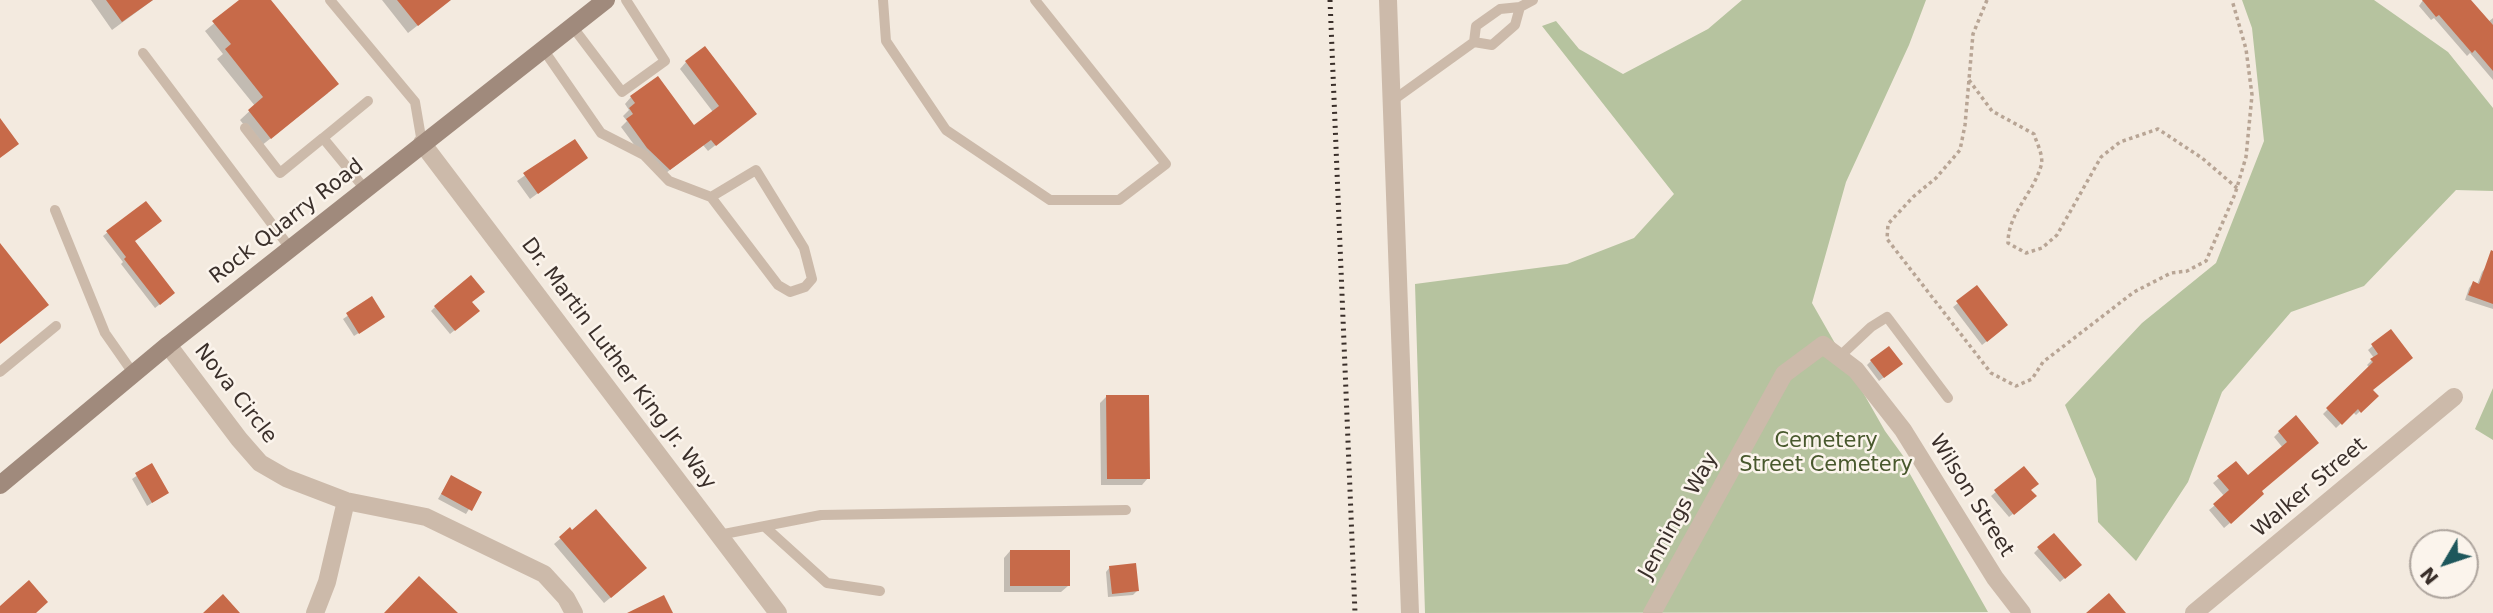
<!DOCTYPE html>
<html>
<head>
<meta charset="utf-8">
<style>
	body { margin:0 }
	#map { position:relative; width:2493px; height:613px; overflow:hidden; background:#f3eadf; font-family:"DejaVu Sans",sans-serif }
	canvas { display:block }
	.north { position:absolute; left:2409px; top:529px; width:70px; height:70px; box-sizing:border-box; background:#fbf4ec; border:2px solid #aea59e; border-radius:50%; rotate:231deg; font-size:19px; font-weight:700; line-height:28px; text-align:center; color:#3a2f2a }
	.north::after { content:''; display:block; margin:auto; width:24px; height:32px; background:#1e575c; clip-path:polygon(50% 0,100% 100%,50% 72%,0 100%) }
</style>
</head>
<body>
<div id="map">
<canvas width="2493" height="613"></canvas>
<div class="north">N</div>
</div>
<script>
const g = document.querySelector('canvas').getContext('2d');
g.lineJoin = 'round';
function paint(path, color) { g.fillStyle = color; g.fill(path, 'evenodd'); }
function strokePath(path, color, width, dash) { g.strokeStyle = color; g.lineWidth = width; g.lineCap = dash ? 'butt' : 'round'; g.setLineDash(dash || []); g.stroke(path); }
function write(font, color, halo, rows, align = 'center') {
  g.font = font + ' "DejaVu Sans",sans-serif'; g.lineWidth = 5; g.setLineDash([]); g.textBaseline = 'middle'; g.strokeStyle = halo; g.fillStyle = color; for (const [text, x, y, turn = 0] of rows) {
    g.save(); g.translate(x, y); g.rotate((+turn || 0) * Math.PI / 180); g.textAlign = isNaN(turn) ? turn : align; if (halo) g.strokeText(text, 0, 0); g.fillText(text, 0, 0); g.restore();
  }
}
paint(new Path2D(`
	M1742,0H1926L1909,45L1846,182L1812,303L1885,431L1909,464L1906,467L1988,612L1425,613L1415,284L1567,264L1634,238L1674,194L1542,26L1556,21L1579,49L1623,74L1708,29Z
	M2242,0H2374L2448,52L2493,108V191L2456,190L2364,286L2291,312L2222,392L2188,482L2136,561L2098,522L2096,479L2065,405L2142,323L2216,263L2264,141L2252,28Z
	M2493,388V440L2475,429Z`), '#b6c39f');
paint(new Path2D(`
	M91,0H153L112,30Z
	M242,0H268L328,93L261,146L240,120L255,106L217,59L223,54L205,31Z
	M382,0H450L408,33Z
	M2423,0H2469L2488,22L2493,18V80L2470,53L2467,56L2434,18L2431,20L2419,6Z
	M686,62L755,114L708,151L703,145L662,176L641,154L621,127L627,121L623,116L629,110L625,104L631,97L693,127L713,112L680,69Z
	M574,141L586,158L530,199L517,181Z
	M108,232L133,242L169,297L155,308L121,264L123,262L103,236Z
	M2486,267L2493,270V309L2465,300L2469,288L2473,283L2477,285L2482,272Z
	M1977,288L2002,329L1982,345L1953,307Z
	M372,299L379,320L354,336L343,319Z
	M470,303L473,315L450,334L431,311L435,307Z
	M2390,331L2371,390L2376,396L2356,415L2353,412L2336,428L2323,414L2370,368L2367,365L2374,358L2368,350Z
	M1871,361L1896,368L1879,381L1867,365Z
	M1106,397L1148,478L1142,485H1101L1100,403Z
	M2279,432L2317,443L2260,492L2257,500L2224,528L2209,510L2225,497L2213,483L2219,478H2248L2283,448L2274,437Z
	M151,466L167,493L147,506L132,479Z
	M2024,468L2030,500L2009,517L1991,496Z
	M451,477L479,493L466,514L438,499Z
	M561,538L638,575L604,603L554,544Z
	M2039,548L2075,569L2060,582L2034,553Z
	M1010,551L1068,586L1061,592H1004V558Z
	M1110,567L1137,591L1133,595L1108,597L1106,572Z`), '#0003');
paint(new Path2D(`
	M106,0H153L122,22Z
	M239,0H271L339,84L271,139L248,110L263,97L225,49L231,44L212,21Z
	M397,0H451L418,26Z
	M2422,0H2471L2493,25V71L2475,50L2472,53L2439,15L2436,17Z
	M705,46L757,114L716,146L711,140L670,170L647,148L626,119L633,114L629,108L635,103L630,96L658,76L694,125L719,106L685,61Z
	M0,118L19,144L0,158Z
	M575,139L588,158L538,194L523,173Z
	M146,201L162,221L135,241L175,293L160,305L124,259L126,257L106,231Z
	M0,243L49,305L0,344Z
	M2491,250L2493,251V304L2468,295L2473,281L2479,284Z
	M471,275L485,292L472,302L480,311L455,331L434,306Z
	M1977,285L2008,325L1987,342L1956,301Z
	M372,296L385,317L359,334L346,313Z
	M2391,329L2413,358L2373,390L2379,396L2361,413L2358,409L2342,425L2326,408L2373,362L2370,359L2378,354L2371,344Z
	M1889,346L1903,364L1884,378L1870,360Z
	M1106,395H1149L1150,479H1107Z
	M2296,415L2319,443L2262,491L2264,494L2231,524L2213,504L2229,490L2217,476L2236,461L2248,475L2287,442L2278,431Z
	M152,463L169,493L152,503L135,473Z
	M2024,466L2039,484L2031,490L2037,496L2014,515L1994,490Z
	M451,475L482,492L472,511L441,494Z
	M596,509L647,568L611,598L559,537L570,527L572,530Z
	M2054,533L2082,565L2065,579L2037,547Z
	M1010,550H1070V586H1010Z
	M1136,563L1139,591L1112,594L1109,566Z
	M419,576L458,613H384Z
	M29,580L48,602L36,613H0V606Z
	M2109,593L2126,613H2086Z
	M223,594L240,613H203Z
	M664,595L673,613H627Z`), '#c76a49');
strokePath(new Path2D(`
	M1987,0L1973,34L1965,125L1960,150L1936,178L1913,197L1888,224L1887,239L1991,373L2016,386L2032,379L2043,362L2134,292L2171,273L2187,271L2206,261L2235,194L2246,157L2252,95L2246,49L2232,0
	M1969,80L1992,111L2034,134C2037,144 2044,156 2041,166C2033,194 2008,213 2008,243L2026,253L2042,248L2057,235L2101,157L2120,142L2158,129L2202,158L2237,188`), '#b8a595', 3.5, [3.5, 3.5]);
strokePath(new Path2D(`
	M330,0L415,102L422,143
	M883,0L886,41L946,130L1050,200H1119L1166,164L1035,0
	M1520,7L1533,0
	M572,26L622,92L665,61L626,0
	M543,49L601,133L644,155L669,181L711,197L778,285L790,292L805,287L812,279L804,248L756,170L711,197
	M143,53L290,248
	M1392,101L1474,42L1492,45L1515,25L1520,7L1500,9L1476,26L1474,42
	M245,128L280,173L323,138
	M365,189L323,138L368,101
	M55,210L105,333L133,373
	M1839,357L1871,327L1887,317L1948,398
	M0,372L56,326
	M764,526L827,583L880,591
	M719,535L821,515L1126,510`), '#ccbaaa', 10);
strokePath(new Path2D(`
	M1388,0L1410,613
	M422,143L778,613
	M168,345L239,439L260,463L286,478L346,501L426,517L544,574L566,598L574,613
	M315,613L327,582L346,501
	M1652,613L1784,374L1823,345L1856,370L1903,430L1995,578L2022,613
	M2194,613L2454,397`), '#ccbaaa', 18);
strokePath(new Path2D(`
	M0,485L168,345L606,0`), '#a08a7c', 18);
strokePath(new Path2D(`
	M1330,0L1355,613`), '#3a2f2a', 5, [2, 5]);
write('21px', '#3a2f2a', '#fbf4ec', [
	["Rock Quarry Road",287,222,-38],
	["Dr. Martin Luther King Jr. Way",618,364,53],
	["Nova Circle",235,394,52],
	["Walker Street",2310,488,-40],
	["Wilson Street",1971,496,58],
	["Jennings Way",1679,516,-61]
]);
write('21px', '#48582d', '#fbf4ec', [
	["Cemetery",1826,442],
	["Street Cemetery",1826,466]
]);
</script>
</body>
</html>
